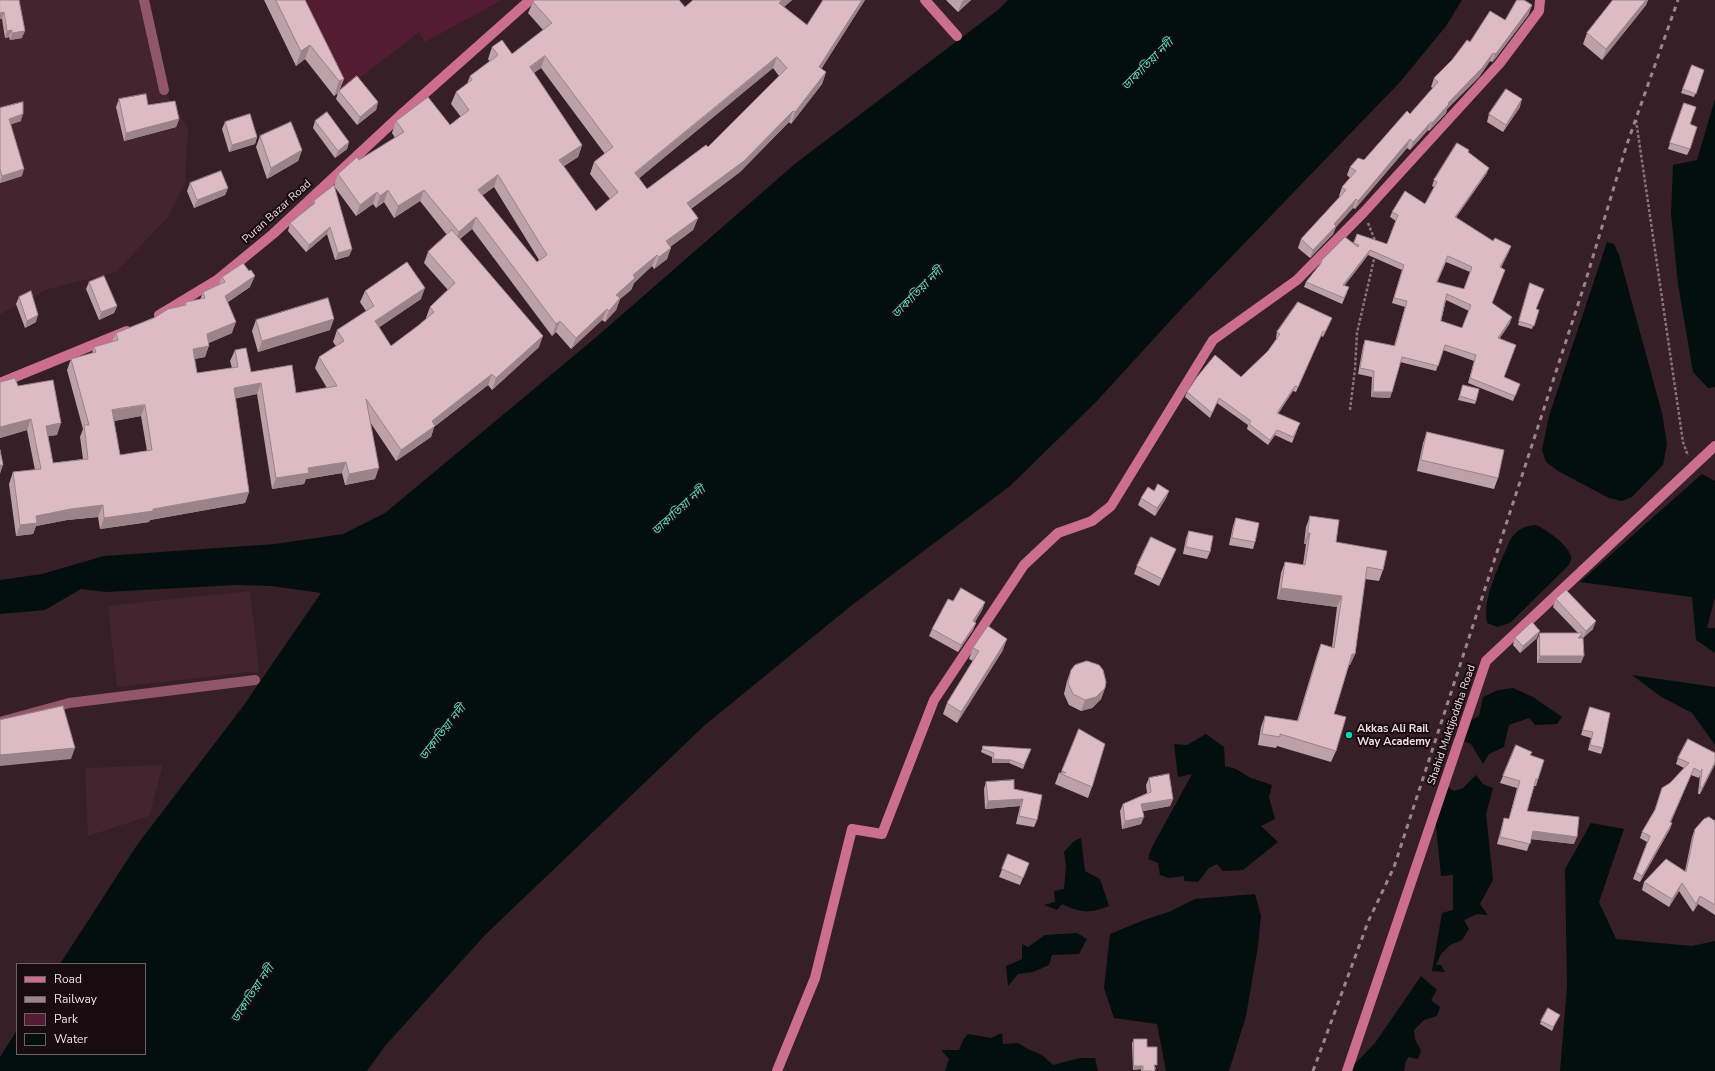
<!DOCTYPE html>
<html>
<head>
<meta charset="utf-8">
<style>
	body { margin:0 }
	#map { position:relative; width:1715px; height:1071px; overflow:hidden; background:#371f27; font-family:"Nunito Sans",sans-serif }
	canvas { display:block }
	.legend { position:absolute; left:16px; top:963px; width:130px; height:92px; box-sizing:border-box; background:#180c10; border:1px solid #6f6065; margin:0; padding:5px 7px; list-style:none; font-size:12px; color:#f1dfe4 }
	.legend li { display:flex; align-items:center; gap:8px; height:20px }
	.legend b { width:20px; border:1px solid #6f6065 }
</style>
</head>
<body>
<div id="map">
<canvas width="1715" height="1071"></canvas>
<ul class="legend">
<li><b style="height:5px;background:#cc6f8f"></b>Road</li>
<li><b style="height:5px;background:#9a858c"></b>Railway</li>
<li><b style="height:11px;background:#541c31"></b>Park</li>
<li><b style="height:11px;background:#020f0c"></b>Water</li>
</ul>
</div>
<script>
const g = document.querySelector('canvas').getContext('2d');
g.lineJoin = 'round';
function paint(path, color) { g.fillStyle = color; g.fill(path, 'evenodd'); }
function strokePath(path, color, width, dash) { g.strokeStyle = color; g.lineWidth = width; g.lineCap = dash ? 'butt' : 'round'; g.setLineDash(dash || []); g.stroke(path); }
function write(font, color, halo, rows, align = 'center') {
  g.font = font + ' "Nunito Sans","Noto Sans Bengali",sans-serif'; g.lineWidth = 4; g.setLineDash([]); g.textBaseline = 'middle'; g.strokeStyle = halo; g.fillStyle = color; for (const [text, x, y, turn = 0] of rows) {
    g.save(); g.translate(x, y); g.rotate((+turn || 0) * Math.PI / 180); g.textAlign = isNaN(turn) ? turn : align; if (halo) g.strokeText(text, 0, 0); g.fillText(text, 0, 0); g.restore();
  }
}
paint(new Path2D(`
	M0,0H141L149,33L155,77L188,128L185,183L168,217L116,272L48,289L0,314Z
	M250,591L259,671L117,687L108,606Z
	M163,765L149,816L88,836L85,768Z`), '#44242f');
paint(new Path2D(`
	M294,0H502L425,42L419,32L339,94Z`), '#541c31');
paint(new Path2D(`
	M1008,0H1462L1446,26L1400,82L1182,308L1096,402L1010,486L852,605L705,725L485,935L385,1046L367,1071H0V1057L17,1030V1054H145V964H60L137,845L244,705L321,593L271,586L235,585L106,592L81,589L45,610L0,614V580L42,574L104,556L275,544L343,534L385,513L594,339L796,163L998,10Z
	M1715,99V387L1708,388L1693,372L1678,284L1671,214L1673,165L1697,160Z
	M1607,242L1614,244L1619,255L1662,413L1667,444L1663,465L1632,497L1622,501L1609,498L1558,471L1546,462L1542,450L1549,416Z
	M1702,474L1715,481V597L1707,628H1715V653L1696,640L1692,597L1580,582Z
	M1536,525C1546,529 1568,545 1571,556C1572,559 1570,561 1569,565L1510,623L1497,627L1487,623C1482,597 1500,565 1510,540C1517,530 1523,526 1536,525Z
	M1632,675L1715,687V745L1692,713L1660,696Z
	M1513,688L1533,697L1562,717L1557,724L1535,725L1529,718L1509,725L1504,747L1489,754L1483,764L1471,744L1454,737L1458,727L1479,716L1483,697L1498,690Z
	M1206,734L1224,747L1225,766L1236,769L1251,778L1272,785L1269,797L1275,819L1261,826L1278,842L1243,870L1223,871L1217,864L1209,868L1198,882L1184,881V876L1169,878L1160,875L1158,863L1148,859L1151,849L1192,774L1178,777L1174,744L1187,745Z
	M1476,775L1483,784L1493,788L1486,814L1493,880L1480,904L1488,915L1477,914L1464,920L1469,929L1462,940L1450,945L1441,954L1436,965H1441L1445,972L1432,971L1442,913L1453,910V875L1441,876L1434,807L1441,782L1454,791L1463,788Z
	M1591,823L1624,829L1599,902L1616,939L1692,946L1715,941V1071H1560L1567,987L1565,869Z
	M1081,838L1085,871L1100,879L1109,906C1089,914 1081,913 1062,904L1057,910L1044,905L1055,902L1054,891L1064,889L1066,866L1064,852L1074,841Z
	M1255,894L1261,916L1258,946L1246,1016L1229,1071H1166L1157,1024L1114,1018L1104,988L1110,934L1144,920L1169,912L1195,899Z
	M1077,933L1087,939L1079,954L1052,955L1049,965L1033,972L1018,974L1008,986L1006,966L1022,959V944L1028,947L1045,935Z
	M1421,976L1437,990L1431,1000L1440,1007L1437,1016L1424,1020L1414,1030L1415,1039L1421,1051L1418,1059L1408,1057L1405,1064L1404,1071H1348L1375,1043Z
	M1002,1033L1003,1044L1018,1043L1028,1049L1042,1055L1053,1065L1080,1058H1095L1098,1071H945L949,1059L941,1050H959L963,1040L968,1034L991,1038Z`), '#020f0c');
strokePath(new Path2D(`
	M1636,120L1683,442L1688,456
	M1368,223L1376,243
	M1350,410L1355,369L1357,333L1375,255`), '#88737a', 2.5, [3, 2]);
strokePath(new Path2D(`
	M144,0L164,90
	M0,722L69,703L255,680`), '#915769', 10);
strokePath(new Path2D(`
	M925,0L957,36
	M159,315L217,280L273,234L404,112L530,0
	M0,383L127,331
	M777,1071L815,978L852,829L882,834L934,700L1024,565L1058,533L1092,521L1111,506L1213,340L1297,280L1364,212L1500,63L1539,11L1540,0
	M1347,1071L1486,661L1715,446`), '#cc6f8f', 10);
strokePath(new Path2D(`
	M1313,1071L1368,922L1394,867L1585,283L1627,144L1678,0`), '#9a858c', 3, [5, 5]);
paint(new Path2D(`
	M0,0L22,38L10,40L9,37L5,38L2,19H0Z
	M264,0H305L344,79L339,91L378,102L376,110L357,125L336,99L338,93L334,96L305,59L296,66Z
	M792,0L784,7L807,25L865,0L821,69L826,72L822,84L791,124L789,122L740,172L691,209L698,218L693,230L670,247L667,259L654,269L652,266L634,283L631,290L620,299L616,310L605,322L602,320L571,349L556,332L552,336L472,229L460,239L539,347L492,390L488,385L434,427L431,437L396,461L370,422L375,479L345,485L342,473L306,479L304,484L272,489L257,394L235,398L249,492L245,503L150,520L149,522L100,529L98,517L67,520L36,526L33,534L16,536L9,484L13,472L35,470L27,430L0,438V382L18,386L57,435L48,436L53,463L83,459L80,437L83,429L67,370L71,359L92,353L94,347L112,342L116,333L184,305L186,302L200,300L203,292L219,284L222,277L250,287L228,302L232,333L209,343L205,357L194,359L197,373L232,368L230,361L235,350L251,372L296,393L327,388L315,368L319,357L336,346L333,342L337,330L366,311L360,302L365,291L421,299L379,327L391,346L419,325L426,319V318L430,307L448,290L424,263L428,252L447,235L420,201L394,218L384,202L376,208L373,204L356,216L334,186L352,249L349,256L335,260L327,234L306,252L288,231L290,223L313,204L314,201L334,186L338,174L359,160L395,138L392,133L396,121L450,125L461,117L451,104L456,92L467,84L470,76L490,62L488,59L492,47L512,54L543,30L528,13L533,2L685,7ZM541,68L605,154L594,162L590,174L610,199L596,211L564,166L578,157L582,145L534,73ZM773,68L779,76L708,147L647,189L639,178ZM494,187L539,260L537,262L482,195ZM141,416L147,451L120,455L114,421Z
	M946,0H971L958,12Z
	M1613,0H1648L1646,5L1602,60L1583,44L1587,33Z
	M1529,14L1495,59L1492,62L1490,61L1479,77L1447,109L1446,113L1429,131L1428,130L1410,150L1407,148L1355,209L1353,208L1336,227L1333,234L1310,258L1298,248L1301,239L1340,197L1339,196L1342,187L1350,178L1347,175L1350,167L1364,160L1410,114L1433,88L1431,87L1434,78L1470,42L1505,20Z
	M1692,65L1704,70L1694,97L1681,93Z
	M119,99L148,105L179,119L176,127L124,141L116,107Z
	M1684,103L1690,124V149L1687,155L1668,149Z
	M1520,107L1503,132L1487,122L1489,114Z
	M0,108L21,121L11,124L22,176L0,183Z
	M315,121L349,142L347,149L335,158L313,128Z
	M225,122L257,137L255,144L229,152L222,129Z
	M260,136L302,150L298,161L267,179L256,147Z
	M1468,153L1487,173L1456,217L1493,241L1511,246L1501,268L1492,303L1510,323L1499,339L1504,377L1520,384L1513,401L1468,383L1474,361L1443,350L1436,371L1400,362L1390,398L1371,397L1372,377L1358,374L1363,346L1365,340L1394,346L1405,307L1392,303L1402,270L1368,255L1345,285L1347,293L1342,304L1304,287L1306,282L1320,265L1321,261L1353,243L1357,234L1387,244L1396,221L1390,217L1392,212L1425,204L1434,187L1432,186L1434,180ZM1446,262L1470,272L1464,289L1437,283ZM1446,300L1469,311L1462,328L1441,321Z
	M190,183L228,188L225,195L194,208L187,191Z
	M89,282L117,306L114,313L99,320L86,289Z
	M1530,283L1536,309L1539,310L1532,329L1518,325Z
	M19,297L36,322L25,328L16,304Z
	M256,320L330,330L258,352L252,331Z
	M1330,323L1323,337L1321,336L1296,392L1293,391L1278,414L1298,428L1292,443L1275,435L1268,445L1247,429L1248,425L1217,403L1210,418L1185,397L1187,392L1241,377L1268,351L1277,339L1276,338L1277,332Z
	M1463,385L1476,401L1475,404L1458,400Z
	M1427,432L1498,478L1494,489L1417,471L1423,443Z
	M1154,491H1169L1166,498L1155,516L1138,505L1141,498Z
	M1310,516L1336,542L1383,570L1379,581L1365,579L1355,654L1350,665H1349L1334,714L1336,751L1331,762L1277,746L1276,748L1258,745L1261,727L1265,716L1297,721L1317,655L1321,644L1332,647L1337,607L1277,599L1281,573L1285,562L1303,565L1306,544H1304L1306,527Z
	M1236,518L1255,542L1253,549L1229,545L1233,526Z
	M1189,531L1210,552L1207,559L1183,554L1186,538Z
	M1176,549L1173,556L1159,586L1134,574L1137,566Z
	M1556,599L1593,629L1583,638L1582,637L1581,638V663H1537V640L1540,633H1578L1553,607Z
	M953,601L985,602L982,610L975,622L976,623L973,630L958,652L929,636L932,629Z
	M1515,638H1537L1520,653L1513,645Z
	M973,648L1003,650L957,723L943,714L947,703L973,661L969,659Z
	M1071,670L1105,688L1101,699L1092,708L1081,711L1069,705L1064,694L1067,681Z
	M1590,707L1603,748L1601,754L1588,750L1591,738L1581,735Z
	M1079,729L1092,787L1088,798L1055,784L1059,773H1061Z
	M983,746L1031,749L1023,769L1009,763H992V757L981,752Z
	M1715,753V764L1700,794H1698L1700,775L1699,778L1691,775L1671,822L1672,823L1670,829L1640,882L1633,879L1647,842L1640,838L1642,832L1670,783L1684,768L1676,764L1678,758Z
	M1530,756L1538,779L1536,786H1534L1527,811L1574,844L1531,839L1527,851L1497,844L1502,825L1504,818L1509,819L1517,788L1500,783L1503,776Z
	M1149,778L1173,799L1170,806L1143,811L1141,824L1122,829L1120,811L1123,804L1147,793L1146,785Z
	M986,782L1014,789L1037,820L1034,827L1016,824L1020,806L985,809L984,789Z
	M1715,820V915L1698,904L1693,912L1679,891L1669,907L1642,890L1644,882L1685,871L1692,837L1695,829Z
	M1008,854L1029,863L1020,885L999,877Z
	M1558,1018L1552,1031L1540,1024L1541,1021Z
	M1134,1039L1147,1047L1156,1069H1155V1071H1141V1069L1133,1070L1132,1043Z`), '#bda1a9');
paint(new Path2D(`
	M782,0H792L774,15L779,3Z
	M862,0H865L815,79L819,67Z
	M964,0H971L958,12L962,2Z
	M1646,0H1648L1646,5L1602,60L1606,49Z
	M1532,5L1529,14L1492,62L1495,54Z
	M4,12L2,19H0V13Z
	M12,30L9,37L5,38L7,31Z
	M25,31L22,38L10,40L12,33Z
	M310,45L305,59L296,66L301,51Z
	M1493,53L1490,61L1479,77L1447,109L1446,113L1429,131L1432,123L1448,103Z
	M545,56L541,68L525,79L530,67Z
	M777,57L773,68L631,185L635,173Z
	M826,72L822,84L791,124L795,112Z
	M344,79L338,93L334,96L339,81Z
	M1522,99L1520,107L1503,132L1506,125Z
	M378,102L376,110L357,125L360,117Z
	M793,111L789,122L740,172L682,215L687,203Z
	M23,114L21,121L7,126L9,119Z
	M179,119L176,127L124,141L126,133Z
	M1431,122L1428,130L1410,150L1413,142Z
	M257,137L255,144L229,152L232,145Z
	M1410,139L1407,148L1355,209L1358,201Z
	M349,142L347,149L335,158L338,151Z
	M582,145L578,157L555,172L559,160Z
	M302,150L298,161L267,179L271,168Z
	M1489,168L1487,173L1453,222L1455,217Z
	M24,169L22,176L0,183L2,176Z
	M498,175L494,187L474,202L478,190Z
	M228,188L225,195L194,208L197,200Z
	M388,190L384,202L376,208L380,196Z
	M424,190L420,201L394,218L398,206Z
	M377,192L373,204L356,216L360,205Z
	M1356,199L1353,208L1336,227L1333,234L1310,258L1313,250L1334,224Z
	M476,217L472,229L454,243L459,232Z
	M698,218L693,230L662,253L666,241Z
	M330,227L327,234L306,252L309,245Z
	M1511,246L1509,252L1498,273L1500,267Z
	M671,248L667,259L654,269L659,257Z
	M352,249L349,256L335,260L338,253Z
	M1370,250L1368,255L1341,290L1343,285Z
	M657,255L652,266L634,283L631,290L620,299L616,310L605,322L609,311L616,295L633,275Z
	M255,276L250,287L221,307L225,296Z
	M425,288L421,299L371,333L375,321Z
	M117,306L114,313L99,320L101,312Z
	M607,309L602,320L571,349L576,338Z
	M38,315L36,322L25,328L27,321Z
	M1512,317L1510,323L1496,344L1498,338Z
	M334,319L330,330L258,352L262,341Z
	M560,321L556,332L552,336L556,324Z
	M236,322L232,333L203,345L207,334Z
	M543,336L539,347L492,390L496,378Z
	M209,346L205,357L189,360L193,349Z
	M492,374L488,385L434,427L431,437L396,461L401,450L432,421Z
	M261,383L257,394L230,400L234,388Z
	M1295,386L1293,391L1275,418L1277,413Z
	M1373,392H1392L1390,398L1371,397Z
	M145,405L141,416L108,422L112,410Z
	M31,419L27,430L0,438V427Z
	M61,423L57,435L42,437L46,426Z
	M1277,430L1275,435L1268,445L1270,440Z
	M346,462L342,473L306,479L304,484L272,489L276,478L308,468Z
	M0,465H3L0,474Z
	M379,468L375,479L345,485L349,474Z
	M1169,491L1166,498L1155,516L1157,508Z
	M249,492L245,503L150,520L149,522L100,529L104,518Z
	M103,505L98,517L67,520L36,526L33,534L16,536L20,525L36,516L71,509Z
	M1308,533H1310L1306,544H1304Z
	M1281,588L1342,596L1337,607L1277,599Z
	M985,602L982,610L971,628L973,621Z
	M1596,621L1593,629L1583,638L1586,631Z
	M976,623L973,630L958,652L961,645Z
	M1540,631L1537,638L1520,653L1523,646Z
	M1583,633L1581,640L1578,638Z
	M1007,639L1003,650L957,723L961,712Z
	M1352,654H1355L1350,665H1348Z
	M1540,656H1584L1581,663H1537Z
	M1105,688L1101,699L1092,708L1081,711L1085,700Z
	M75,748L71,759L0,766V755Z
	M993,759L1011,760L1009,763H992Z
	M1715,762V764L1700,794L1702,788Z
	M1694,768L1691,775L1668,828L1670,822Z
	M1023,799L1020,806L985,809L988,801Z
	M1173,799L1170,806L1139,812L1141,804Z
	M1144,817L1141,824L1122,829L1125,821Z
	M1672,823L1670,829L1640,882L1642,876Z
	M1533,831L1577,837L1574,844L1530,839Z
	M1682,883L1679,891L1669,907L1672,899Z
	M1700,896L1698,904L1693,912L1696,904Z
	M1134,1066H1143L1141,1069L1133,1070Z`), '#9a8389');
const building = new Path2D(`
	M0,0H19L25,31L12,33V30L7,31L4,12L0,13Z
	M276,0H305L344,79L339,81L310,45L301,51Z
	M535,0H679L685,7L693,0H782L779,3L807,25L823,0H862L819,67L826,72L795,112L793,111L744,161L687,203L698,218L666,241L671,248L659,257L657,255L633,275L635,278L616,295L620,298L609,311L607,309L576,338L560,321L556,324L476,217L459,232L424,190L398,206L388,190L380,196L377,192L360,205L338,174L357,157L359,160L404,132L396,121L428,97L450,125L469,110L456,92L472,80L470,76L498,55L492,47L502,40L512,54L552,23L533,2ZM545,56L613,147L594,162L618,192L596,211L559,160L582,145L530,67ZM777,57L787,68L708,147L706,145L647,189L635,173ZM498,175L547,255L537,262L478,190Z
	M1517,0H1524L1532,5L1498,51L1495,54L1493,53L1482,68L1448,103L1449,104L1432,123L1431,122L1413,142L1410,139L1358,201L1356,199L1334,224L1336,226L1313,250L1301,239L1346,190L1342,187L1356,171L1350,167L1358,158L1364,160L1407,111L1410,114L1438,82L1434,78L1452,60L1467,40L1470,42L1490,11L1505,20Z
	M1613,0H1646L1606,49L1587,33Z
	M1692,65L1704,70L1696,94L1683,89Z
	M357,76L378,102L360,117L339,91Z
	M1506,89L1522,99L1506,125L1489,114Z
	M146,94L148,105L175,101L179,119L126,133L119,99Z
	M23,102V114L9,119L24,169L2,176L0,169V108Z
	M1684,103L1696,107L1690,124L1697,127L1690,149L1670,143Z
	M327,112L349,142L338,151L315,121Z
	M250,114L257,137L232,145L225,122Z
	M291,122L302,150L271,168L260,136Z
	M1457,143L1469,150L1468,152L1489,168L1455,217L1493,241L1495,238L1511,246L1500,267L1505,270L1492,303L1512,317L1498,338L1516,345L1504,377L1520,384L1515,396L1470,378L1476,355L1445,345L1438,366L1402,357L1392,392H1373L1374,371L1360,368L1365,340L1395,346L1407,301L1394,298L1404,265L1370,250L1343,285L1349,287L1344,298L1306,282L1322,262L1321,261L1345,237L1358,247L1359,245L1354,243L1357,234L1387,244L1398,215L1392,212L1405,191L1425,204L1437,182L1434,180ZM1448,256L1472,267L1464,289L1437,282ZM1447,294L1471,305L1462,328L1441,321Z
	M221,171L228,188L197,200L190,183Z
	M334,185L352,249L338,253L330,227L309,245L290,223L315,203L314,201Z
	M452,230L543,336L496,378L492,374L432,421L435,426L401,450L366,399L379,468L349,474L346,462L308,468L309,473L276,478L261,383L234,388L249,492L153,509V511L104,518L103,505L71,509L36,516L37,523L20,525L13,472L41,469L31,419L0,427V382L15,378L18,386L53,380L61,423L46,426L53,463L88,459L84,425H89L71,359L96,352L94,347L118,340L116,333L154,318L168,309L186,305V302L205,298L203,292L225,282L222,277L243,263L249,271L251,270L255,276L225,296L236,322L207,334L209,346L193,349L197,373L238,367L235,350L246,348L251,372L292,365L296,393L337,386L319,357L344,341L337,330L374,306L365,291L407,262L425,288L375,321L391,346L419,325L434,312L430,307L455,283L428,252ZM145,405L152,450L120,455L112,410Z
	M104,276L117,306L101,312L89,282Z
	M1530,283L1544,289L1536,309L1539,310L1534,326L1519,321Z
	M31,291L38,315L27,321L19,297Z
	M328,298L334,319L262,341L256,320Z
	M1298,302L1332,318L1325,332L1323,331L1298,387L1295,386L1277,413L1300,423L1293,437L1277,430L1270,440L1249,424L1251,421L1219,398L1212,413L1187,392L1197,377L1215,355L1241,377L1268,351L1280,334L1277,332Z
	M1463,385L1479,389L1476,401L1460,396Z
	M1427,432L1504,450L1498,478L1421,460Z
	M0,450L3,465H0Z
	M1158,484L1169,491L1157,508L1141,498L1148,487L1154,491Z
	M1310,516L1339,520L1336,542L1387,551L1383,570L1367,567L1355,654H1352L1334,714L1346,717L1336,751L1280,734V737L1262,734L1265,716L1298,721L1321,644L1334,648L1342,596L1281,588L1285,562L1305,565L1310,533H1308Z
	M1236,518L1259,523L1255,542L1232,538Z
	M1189,531L1213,536L1210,552L1186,547Z
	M1151,537L1176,549L1162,579L1137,566Z
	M961,588L985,602L973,621L976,623L961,645L932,629L948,599L953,601Z
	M1566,590L1596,621L1586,631L1556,599Z
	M1532,622L1540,631L1523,646L1515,638Z
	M988,626L1007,639L961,712L947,703L979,651L973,648Z
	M1540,633H1583L1578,638H1583L1584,656H1540Z
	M1087,661L1099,665L1103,670L1106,682L1105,688L1096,697L1085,700L1073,694L1068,683L1071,670L1075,665Z
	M63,706L75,748L0,755V720Z
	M1590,707L1610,713L1603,748L1590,745L1593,732L1583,730Z
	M1079,729L1105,744L1092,787L1059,773H1066L1062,771Z
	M1688,739L1715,753V762L1702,788L1700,787L1702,769L1701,772L1694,768L1670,822L1672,823L1642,876L1636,872L1650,836L1642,832L1655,810L1662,788L1670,783L1689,763L1678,758Z
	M1516,745L1532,752L1530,755L1544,760L1538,779H1536L1527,811L1579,817L1577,837L1533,831L1530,844L1500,837L1504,818L1509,819L1520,781L1503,776Z
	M983,746L1031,749L1024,765L1011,760L993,759L994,753L983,749Z
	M1169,774L1173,799L1141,804L1144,817L1125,821L1123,804L1151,792L1149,778Z
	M1014,780V789L1042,795L1037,820L1019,816L1023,799L988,801L986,782Z
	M1709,817L1715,821V820V905L1700,896L1696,904L1682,883L1672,899L1644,882L1666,859L1686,872L1695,829L1704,819Z
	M1008,854L1029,863L1023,878L1002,869Z
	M1548,1008L1560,1015L1553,1027L1541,1021Z
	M1134,1039H1147V1047H1157V1065H1154L1155,1071H1143V1066H1134Z`);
paint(building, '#dcbbc4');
strokePath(building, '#9a8389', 1);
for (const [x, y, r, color] of [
	[1349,735,4,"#06d5b6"]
]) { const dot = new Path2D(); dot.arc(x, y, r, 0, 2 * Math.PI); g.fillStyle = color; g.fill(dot); strokePath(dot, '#180c10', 1.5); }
write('11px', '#f1dfe4', '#180c10', [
	["Puran Bazar Road",277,212,-42],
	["Shahid Muktijoddha Road",1452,725,-71]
]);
write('bold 11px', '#f1dfe4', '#180c10', [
	["Akkas Ali Rail",1357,729],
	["Way Academy",1357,742]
], 'left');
write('italic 12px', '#58d7bd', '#180c10', [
	["ডাকাতিয়া নদী",1148,65,-45],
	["ডাকাতিয়া নদী",918,293,-45],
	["ডাকাতিয়া নদী",679,511,-42],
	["ডাকাতিয়া নদী",443,733,-52],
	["ডাকাতিয়া নদী",253,994,-56]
]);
</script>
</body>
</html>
